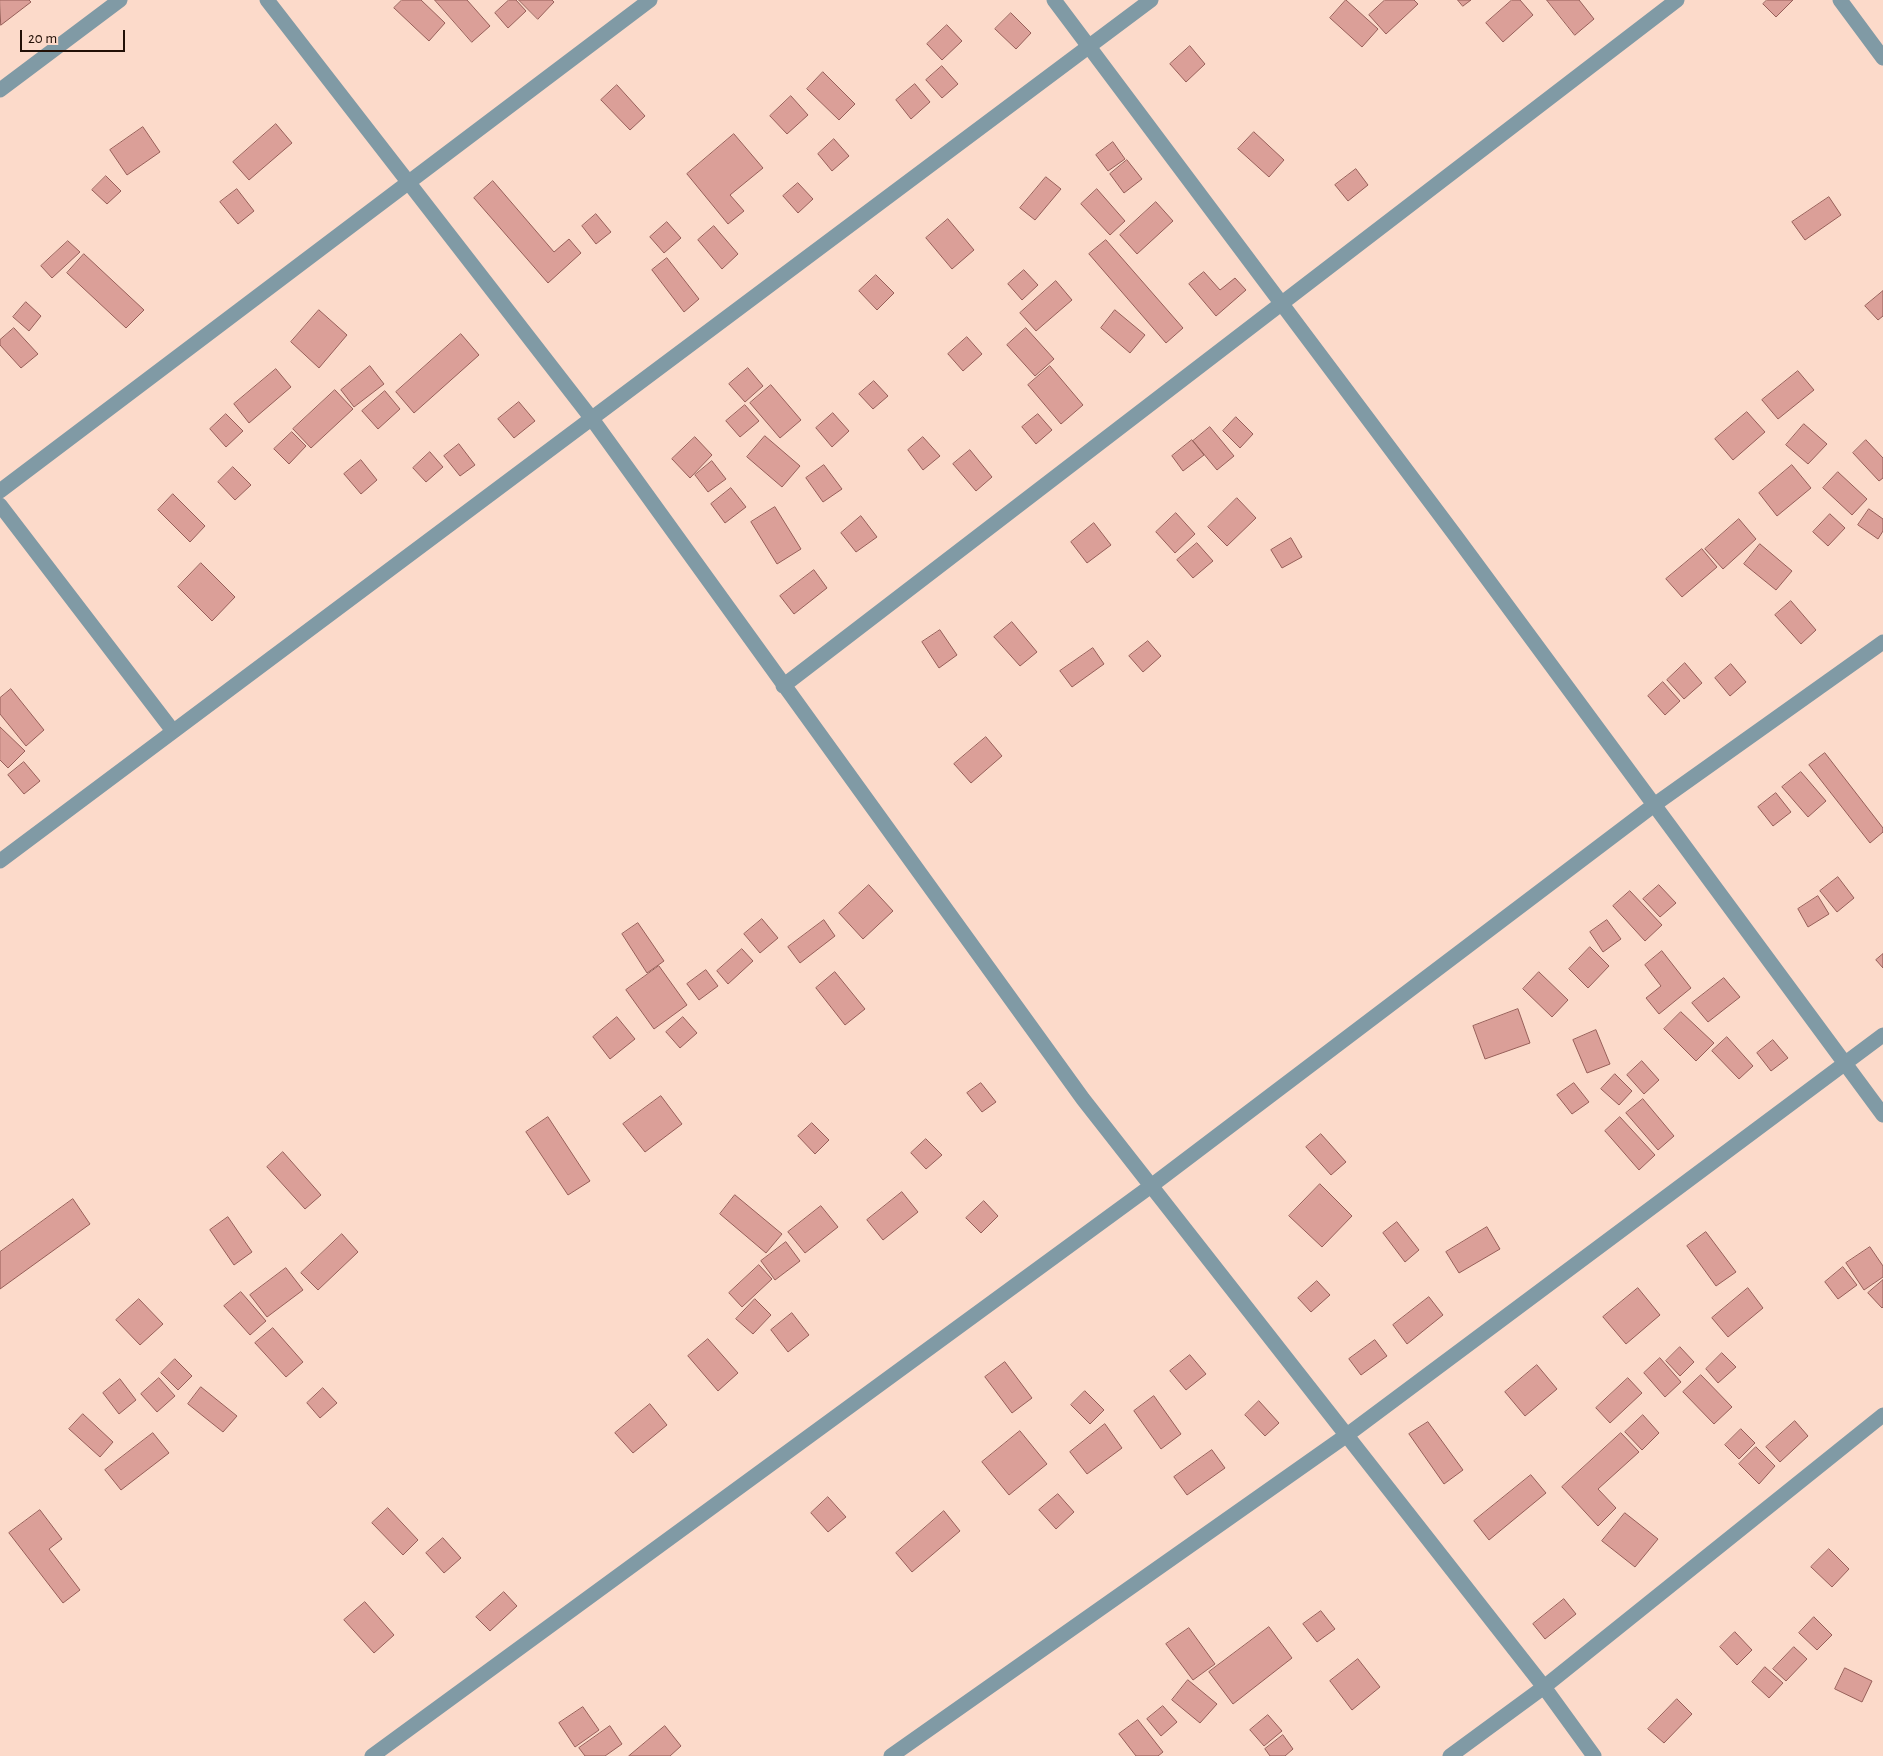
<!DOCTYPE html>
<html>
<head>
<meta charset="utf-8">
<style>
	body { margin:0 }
	#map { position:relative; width:1883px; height:1756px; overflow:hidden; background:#fcdaca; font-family:"Alegreya Sans",sans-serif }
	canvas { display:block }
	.scale { position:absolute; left:20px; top:30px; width:105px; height:22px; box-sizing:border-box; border:2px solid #220f06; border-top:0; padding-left:6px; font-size:15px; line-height:18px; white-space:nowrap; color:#220f06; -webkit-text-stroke:4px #fcdaca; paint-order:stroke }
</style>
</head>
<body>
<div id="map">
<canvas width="1883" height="1756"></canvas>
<div class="scale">20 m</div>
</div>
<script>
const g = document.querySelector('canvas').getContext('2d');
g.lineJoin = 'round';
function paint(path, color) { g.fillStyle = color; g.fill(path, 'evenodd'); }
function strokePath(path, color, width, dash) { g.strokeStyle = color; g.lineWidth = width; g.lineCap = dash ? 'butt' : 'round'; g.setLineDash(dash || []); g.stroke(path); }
const building = new Path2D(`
	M0,0H29L31,2L1,25Z
	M402,0H421L445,23L429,41L394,8Z
	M435,0H467L490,26L472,42Z
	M509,0H516L526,11L508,28L495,13Z
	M519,0H552L554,2L538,19Z
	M1346,0L1378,29L1362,47L1330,18Z
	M1385,0H1414L1418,4L1386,34L1369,15Z
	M1458,0H1471L1463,6Z
	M1512,0H1520L1533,15L1503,42L1486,23Z
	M1547,0H1579L1594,19L1575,35Z
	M1767,0H1793L1776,17L1763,4Z
	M1011,13L1031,33L1016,49L995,29Z
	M947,25L962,41L942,60L927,44Z
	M1190,46L1205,64L1186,82L1170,64Z
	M942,66L958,84L942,98L926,80Z
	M823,72L855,104L839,120L807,89Z
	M915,84L930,102L911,119L896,100Z
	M617,85L645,116L630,130L601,100Z
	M791,96L808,115L787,134L770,116Z
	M276,124L292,143L249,180L233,162Z
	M143,127L160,152L127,175L110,150Z
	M1254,132L1284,160L1269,177L1238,149Z
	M734,134L763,168L730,195L744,211L728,224L687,174Z
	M834,139L849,156L832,171L818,154Z
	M1113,142L1125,159L1108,171L1096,155Z
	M1127,160L1142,179L1124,193L1110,174Z
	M1356,169L1368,185L1348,201L1335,185Z
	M106,176L121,191L107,204L92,190Z
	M1046,177L1061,189L1035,220L1020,208Z
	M493,181L554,252L569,239L581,253L548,283L474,198Z
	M798,183L813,199L798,213L783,196Z
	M237,189L254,211L238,224L220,202Z
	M1097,189L1125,221L1110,235L1081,204Z
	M1829,197L1841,215L1805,240L1792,222Z
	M1156,202L1173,221L1137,254L1120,235Z
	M596,214L611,232L596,244L582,226Z
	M948,219L974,250L952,269L926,238Z
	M667,222L681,238L664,253L650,237Z
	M714,226L738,254L722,269L698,240Z
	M1106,240L1183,328L1166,343L1089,254Z
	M68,241L80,252L52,278L41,266Z
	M84,254L144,310L126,328L67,273Z
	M667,258L699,299L684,312L652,270Z
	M1024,270L1038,285L1022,300L1008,284Z
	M1204,272L1220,290L1235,278L1246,290L1216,316L1189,284Z
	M876,275L894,293L877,310L859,291Z
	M1056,281L1072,300L1036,331L1020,313Z
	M1883,291V316L1878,320L1865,306Z
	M26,302L41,316L29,331L13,317Z
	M319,310L347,335L319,368L291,342Z
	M1115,310L1145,335L1130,353L1101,328Z
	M14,328L38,354L21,368L0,345V340Z
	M1026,328L1054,359L1035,376L1007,345Z
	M461,334L479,355L414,413L396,392Z
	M967,337L982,354L963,371L948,354Z
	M370,366L384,384L354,407L341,390Z
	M1050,366L1083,405L1061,424L1028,385Z
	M748,368L763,386L745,402L729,384Z
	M276,369L291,387L249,423L234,404Z
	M1798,371L1814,390L1778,419L1762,400Z
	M874,381L888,396L873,409L859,394Z
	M771,385L801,420L780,438L750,403Z
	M335,390L353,409L311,448L293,429Z
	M385,391L400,409L378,429L362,411Z
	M519,402L535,421L514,438L498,419Z
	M745,405L759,421L740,437L726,421Z
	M1747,412L1765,432L1733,460L1715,439Z
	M833,413L849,431L832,447L816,428Z
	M226,414L243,431L226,447L210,429Z
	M1038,414L1052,430L1036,444L1022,427Z
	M1236,417L1253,434L1240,448L1223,431Z
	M1804,424L1827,444L1808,464L1786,445Z
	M1210,427L1234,456L1217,470L1193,441Z
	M292,432L306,446L289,464L274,449Z
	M765,436L800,466L782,487L747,457Z
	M695,437L712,455L690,478L672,459Z
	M923,437L940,456L923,470L908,450Z
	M1192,440L1204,455L1183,471L1172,456Z
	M1866,440L1883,458V478L1879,481L1853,453Z
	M459,444L475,465L460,476L444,456Z
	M970,450L992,477L976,491L953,464Z
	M430,452L443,467L426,482L413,468Z
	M361,460L377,480L361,494L344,474Z
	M712,461L726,479L708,492L695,475Z
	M824,465L842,489L823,502L806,478Z
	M1792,465L1811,488L1777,516L1759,493Z
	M233,467L251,485L235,500L218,482Z
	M1838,472L1867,499L1852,515L1823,488Z
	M731,488L746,507L725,523L711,504Z
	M173,494L205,526L190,542L158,510Z
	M1237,498L1256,518L1227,546L1208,527Z
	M775,507L801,549L777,564L751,522Z
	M1869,509L1883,519V531L1878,539L1858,525Z
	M1176,513L1195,534L1175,553L1156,532Z
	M1830,514L1845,528L1828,546L1813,532Z
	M861,516L877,537L856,552L841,533Z
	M1739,519L1756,539L1723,569L1705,549Z
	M1094,523L1111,545L1087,563L1071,542Z
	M1291,538L1302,557L1282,568L1271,550Z
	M1197,543L1213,561L1193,578L1177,560Z
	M1760,544L1792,571L1776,590L1744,564Z
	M1702,549L1717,567L1682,597L1666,579Z
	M201,563L235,597L212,621L178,587Z
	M814,570L827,588L794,614L780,596Z
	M1791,601L1816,630L1801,644L1775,615Z
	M1012,622L1037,652L1020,666L994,637Z
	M940,630L957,655L939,668L922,642Z
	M1148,641L1161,656L1143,672L1129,656Z
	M1093,648L1104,664L1072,687L1060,671Z
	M1685,663L1702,683L1684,699L1667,680Z
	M1731,664L1746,682L1730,696L1715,678Z
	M1663,682L1680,701L1665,715L1648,696Z
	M11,689L44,730L26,746L0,714V698Z
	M0,727L25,751L8,768L0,760Z
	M986,737L1002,756L971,783L954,764Z
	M1825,753L1883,828V832L1870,843L1809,765Z
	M24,762L40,781L24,794L8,775Z
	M1801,772L1826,801L1808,817L1782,787Z
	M1776,793L1791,812L1773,826L1758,807Z
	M1838,877L1854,898L1837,912L1820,891Z
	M869,885L893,911L863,939L839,913Z
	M1659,885L1676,903L1660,917L1643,899Z
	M1630,891L1662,925L1645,941L1613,906Z
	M1818,896L1829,914L1808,927L1798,909Z
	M762,919L778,938L760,953L744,934Z
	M824,920L835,936L800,963L788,947Z
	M1607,920L1621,939L1603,952L1590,932Z
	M638,923L664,961L647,973L622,934Z
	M1590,947L1609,966L1588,988L1569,969Z
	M742,949L753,961L728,984L717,971Z
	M1662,951L1691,988L1659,1014L1646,998L1661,986L1645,965Z
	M1883,954V968L1876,960Z
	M659,966L687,1005L654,1029L626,990Z
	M706,970L718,986L699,1000L687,984Z
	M835,972L865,1009L845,1025L816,988Z
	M1539,972L1568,1000L1552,1017L1523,989Z
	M1724,978L1740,997L1708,1022L1692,1003Z
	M1518,1009L1530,1043L1485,1059L1473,1026Z
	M1681,1012L1714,1043L1696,1061L1664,1029Z
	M617,1017L635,1039L610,1059L593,1037Z
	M683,1017L697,1033L680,1048L666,1032Z
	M1596,1030L1610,1064L1587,1073L1573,1040Z
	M1727,1037L1753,1066L1739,1079L1712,1051Z
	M1773,1040L1788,1058L1771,1071L1757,1053Z
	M1642,1061L1659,1080L1644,1094L1627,1075Z
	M1615,1074L1632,1091L1619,1105L1601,1089Z
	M981,1083L996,1102L982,1112L967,1093Z
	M1574,1083L1589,1102L1572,1114L1557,1095Z
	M661,1096L682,1124L645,1152L623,1124Z
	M1643,1099L1674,1136L1658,1150L1626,1113Z
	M548,1117L590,1181L568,1195L526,1132Z
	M1620,1117L1655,1155L1639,1170L1605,1131Z
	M812,1123L829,1140L815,1154L798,1136Z
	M1321,1134L1346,1162L1331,1175L1306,1147Z
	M926,1139L942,1155L926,1169L911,1153Z
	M283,1152L321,1195L305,1209L267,1167Z
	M1320,1184L1352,1216L1322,1247L1289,1216Z
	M902,1192L918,1212L883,1240L867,1220Z
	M735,1195L782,1234L766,1253L720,1214Z
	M73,1199L90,1224L0,1289V1252Z
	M984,1201L998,1216L981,1233L966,1218Z
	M821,1206L838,1227L805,1253L788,1232Z
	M228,1217L252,1252L234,1265L210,1230Z
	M1397,1222L1419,1250L1405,1262L1383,1233Z
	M1487,1227L1500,1249L1459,1273L1446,1252Z
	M1706,1232L1736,1272L1716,1286L1687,1246Z
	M342,1234L358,1252L318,1290L301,1273Z
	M786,1242L800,1261L775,1280L761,1261Z
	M1870,1247L1883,1266V1277L1864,1290L1846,1263Z
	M759,1265L772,1279L742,1307L729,1293Z
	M1843,1267L1857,1285L1838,1299L1825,1282Z
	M286,1268L303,1290L267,1317L250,1295Z
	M1883,1280V1307L1882,1308L1868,1293Z
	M1317,1281L1330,1295L1311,1312L1298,1298Z
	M1638,1288L1660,1315L1626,1344L1603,1317Z
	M1748,1288L1763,1308L1728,1337L1712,1318Z
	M241,1292L266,1321L250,1335L224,1306Z
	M1429,1297L1443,1315L1407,1344L1393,1325Z
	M139,1299L163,1324L140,1345L116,1320Z
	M755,1299L771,1315L753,1334L736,1319Z
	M792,1313L809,1335L788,1352L771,1330Z
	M273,1328L303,1362L286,1377L255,1343Z
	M708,1339L738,1373L718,1391L688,1356Z
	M1375,1340L1387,1356L1361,1375L1349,1359Z
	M1680,1347L1694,1362L1680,1376L1666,1361Z
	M1722,1353L1736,1367L1718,1383L1706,1369Z
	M1190,1355L1206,1374L1186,1390L1170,1371Z
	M1660,1358L1681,1382L1665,1397L1644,1373Z
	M175,1359L192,1376L178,1390L161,1373Z
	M1005,1362L1032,1398L1012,1413L985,1377Z
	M1537,1365L1557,1389L1525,1416L1505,1392Z
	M1701,1375L1732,1407L1714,1424L1683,1392Z
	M159,1378L175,1396L157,1412L141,1394Z
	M1628,1378L1642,1393L1610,1423L1596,1408Z
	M120,1379L136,1400L119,1414L103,1393Z
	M201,1387L237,1416L223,1432L188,1404Z
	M323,1388L337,1403L320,1418L307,1403Z
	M1085,1391L1104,1410L1090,1424L1071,1405Z
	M1154,1396L1181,1434L1161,1449L1134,1411Z
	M1259,1401L1279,1423L1265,1436L1245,1415Z
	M650,1404L667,1425L633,1453L615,1433Z
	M83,1414L113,1442L100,1457L69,1429Z
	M1643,1415L1659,1433L1642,1450L1625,1432Z
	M1795,1421L1808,1436L1780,1462L1766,1447Z
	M1428,1422L1463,1470L1444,1484L1409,1434Z
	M1105,1424L1122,1448L1087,1474L1070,1452Z
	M1741,1429L1755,1443L1739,1459L1725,1445Z
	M1020,1431L1047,1464L1009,1495L982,1462Z
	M153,1433L169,1453L121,1490L105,1470Z
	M1621,1433L1639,1452L1598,1489L1616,1508L1598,1526L1562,1487Z
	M1756,1447L1775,1466L1759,1484L1739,1464Z
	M1212,1450L1225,1468L1187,1495L1174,1477Z
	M1531,1475L1546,1493L1489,1540L1474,1521Z
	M1058,1494L1074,1512L1056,1529L1039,1510Z
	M828,1497L846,1517L828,1532L811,1513Z
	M388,1508L418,1540L403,1555L372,1523Z
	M40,1510L62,1539L49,1549L80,1590L63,1603L9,1533Z
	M944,1511L960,1531L912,1572L896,1553Z
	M1625,1513L1658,1539L1635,1567L1602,1541Z
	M443,1538L461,1558L444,1573L426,1553Z
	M1829,1549L1849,1569L1832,1587L1811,1567Z
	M504,1592L517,1606L490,1631L476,1617Z
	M1564,1599L1576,1614L1545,1639L1533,1624Z
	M365,1602L394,1635L374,1653L344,1620Z
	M1321,1611L1335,1629L1317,1642L1303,1624Z
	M1814,1617L1832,1635L1817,1650L1799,1633Z
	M1269,1627L1292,1658L1233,1704L1209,1672Z
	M1189,1628L1215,1664L1193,1680L1166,1644Z
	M1735,1632L1752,1650L1737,1665L1720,1647Z
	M1794,1647L1807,1659L1786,1681L1773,1669Z
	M1358,1659L1380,1687L1352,1710L1330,1681Z
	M1765,1667L1783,1683L1769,1698L1752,1682Z
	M1845,1668L1872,1681L1862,1702L1835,1689Z
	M1188,1680L1217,1704L1200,1723L1172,1700Z
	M1677,1699L1692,1714L1664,1743L1648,1729Z
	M1163,1706L1177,1722L1161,1736L1147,1719Z
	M583,1707L599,1730L575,1747L559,1723Z
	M1268,1715L1282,1731L1264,1746L1250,1730Z
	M1138,1720L1163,1752L1158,1756H1136L1119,1734Z
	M610,1726L622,1744L605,1756H585L579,1748Z
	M665,1726L681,1746L670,1756H629Z
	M1283,1735L1293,1749L1285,1756H1270L1265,1749Z`);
paint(building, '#db9f98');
strokePath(building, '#975f59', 1);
strokePath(new Path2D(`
	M267,0L592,419L1083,1099L1544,1687L1594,1756
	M1054,0L1455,535L1883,1115
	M1840,0L1883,58
	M0,90L120,0
	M0,491L650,0
	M0,505L173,731
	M783,686L1677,0
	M0,861L1151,0
	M372,1756L1151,1186L1654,805L1883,642
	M891,1756L1347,1435L1883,1035
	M1450,1756L1544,1687L1883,1415`), '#809aa5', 15);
</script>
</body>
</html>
